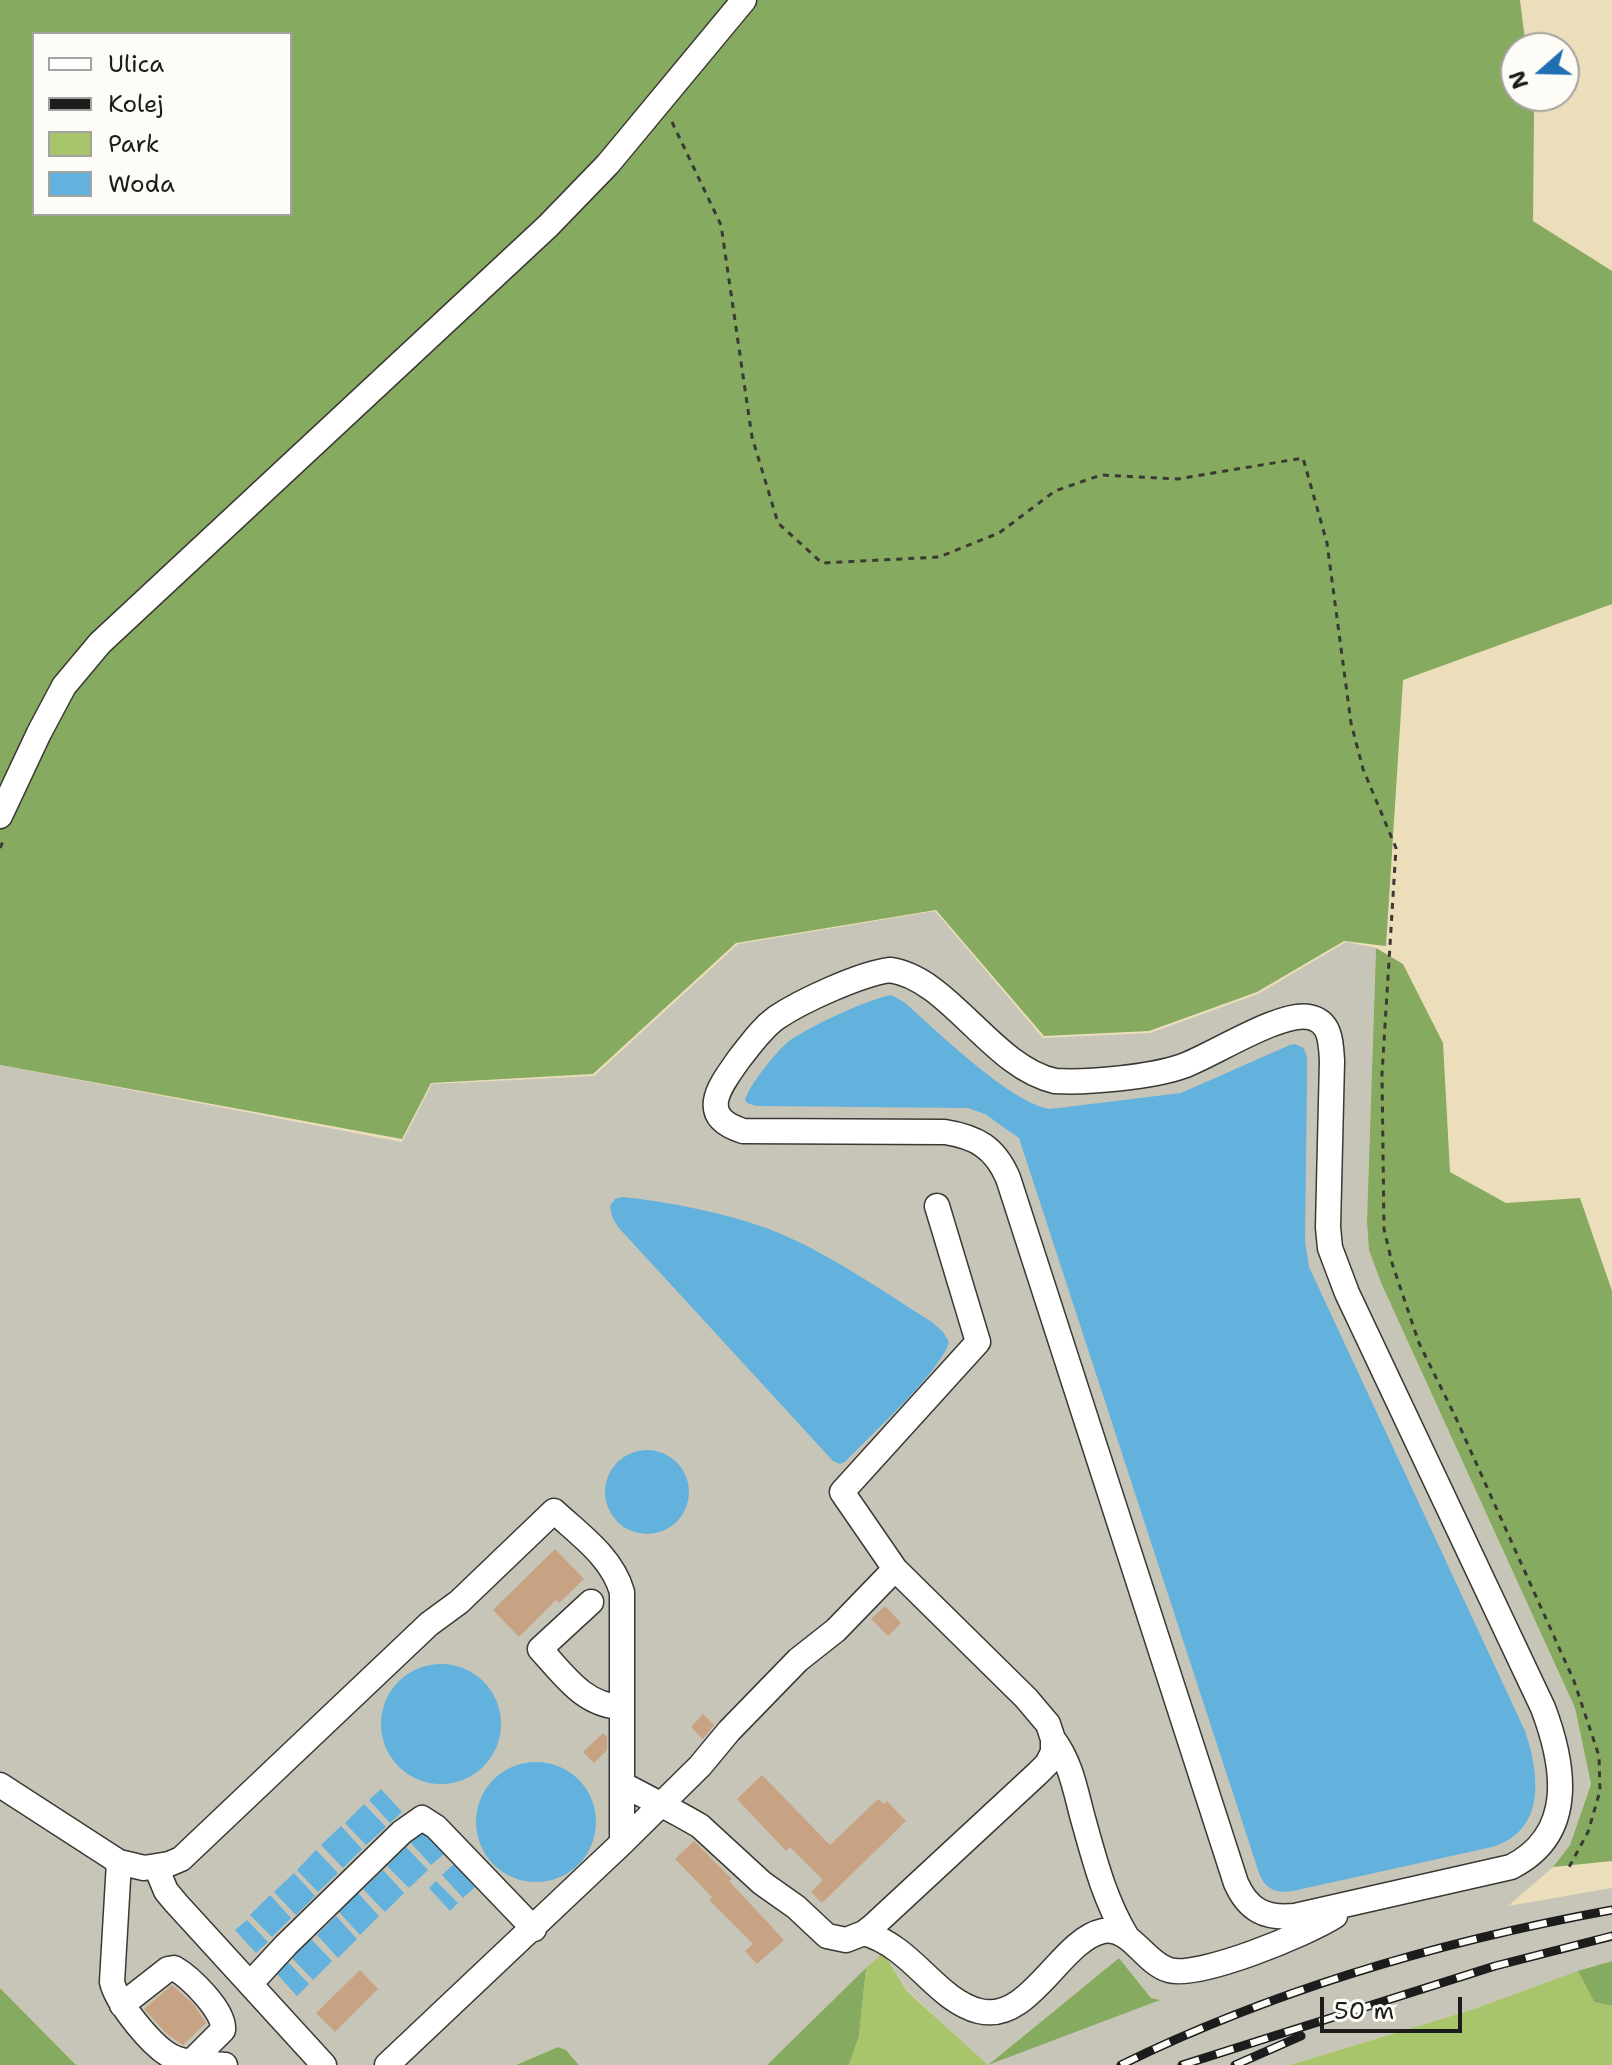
<!DOCTYPE html>
<html>
<head>
<meta charset="utf-8">
<style>
	body { margin:0 }
	#map { position:relative; width:1612px; height:2065px; overflow:hidden; background:#ecdebb; font-family:"Shantell Sans",sans-serif }
	canvas { display:block }
	.legend { position:absolute; left:32px; top:32px; width:260px; height:184px; box-sizing:border-box; background:#fdfcf7; border:2px solid #a3a29f; margin:0; padding:10px 14px; list-style:none; font-size:24px; color:#1c1c1c }
	.legend li { display:flex; align-items:center; gap:16px; height:40px }
	.legend b { width:40px; border:2px solid #a3a29f }
	.north { position:absolute; left:1500px; top:32px; width:80px; height:80px; box-sizing:border-box; background:#fdfcf7; border:2px solid #a3a29f; border-radius:50%; rotate:250deg; font-size:22px; font-weight:700; line-height:32px; text-align:center; color:#1c1c1c }
	.north::after { content:''; display:block; margin:auto; width:28px; height:36px; background:#1f6fb2; clip-path:polygon(50% 0,100% 100%,50% 72%,0 100%) }
	.scale { position:absolute; left:1320px; top:1997px; width:142px; height:36px; box-sizing:border-box; border:4px solid #1c1c1c; border-top:0; padding-left:10px; font-size:24px; line-height:28px; white-space:nowrap; color:#1c1c1c; -webkit-text-stroke:6px #fdfcf7; paint-order:stroke }
</style>
</head>
<body>
<div id="map">
<canvas width="1612" height="2065"></canvas>
<ul class="legend">
<li><b style="height:10px;background:#fff"></b>Ulica</li>
<li><b style="height:10px;background:#1c1c1c"></b>Kolej</li>
<li><b style="height:22px;background:#a9c56b"></b>Park</li>
<li><b style="height:22px;background:#63b1dd"></b>Woda</li>
</ul>
<div class="north">N</div>
<div class="scale">50 m</div>
</div>
<script>
const g = document.querySelector('canvas').getContext('2d');
g.lineJoin = 'round';
function paint(path, color) { g.fillStyle = color; g.fill(path, 'evenodd'); }
function strokePath(path, color, width, dash) { g.strokeStyle = color; g.lineWidth = width; g.lineCap = dash ? 'butt' : 'round'; g.setLineDash(dash || []); g.stroke(path); }
paint(new Path2D(`
	M935,911L1043,1038L1150,1033L1258,994L1346,942L1376,948L1367,1220L1382,1285L1575,1708L1591,1784L1570,1845L1553,1867L1508,1906L1612,1888V1961L1474,2009L1290,2065H987L907,1990L883,1954L767,2065H579L566,2050L558,2047L516,2065H76L0,1988V1065L402,1142L432,1084L594,1076L738,944ZM1119,1958L1151,1998L1158,2000L990,2063Z`), '#c7c5b8');
paint(new Path2D(`
	M883,1953L907,1991L988,2065H849L859,2036L866,1968Z
	M1578,1971L1594,2002L1612,2006V2065H1290L1474,2009Z`), '#a9c56b');
paint(new Path2D(`
	M0,0H1520L1526,48H1516V96H1532L1534,114L1533,221L1612,271V604L1403,680L1386,946L1344,941L1257,992L1149,1031L1044,1036L936,910L736,943L593,1074L431,1083L402,1139L0,1065ZM34,34H290V214H34Z
	M1376,948L1403,964L1443,1043L1450,1172L1506,1203L1580,1198L1612,1291V1861L1553,1867L1570,1845L1591,1784L1575,1708L1382,1285L1369,1250L1367,1220Z
	M1119,1958L1151,1998L1160,2000L988,2065Z
	M1612,1961V2006L1594,2002L1578,1971Z
	M866,1968L859,2036L849,2065H767Z
	M0,1988L76,2065H0Z
	M558,2047L566,2050L579,2065H516Z`), '#86aa5f');
paint(new Path2D(`
	M891,995L904,1002C936,1030 1010,1103 1050,1109L1181,1093L1290,1045L1295,1044L1304,1048L1307,1057V1081L1305,1241L1309,1267L1525,1731C1540,1775 1546,1831 1492,1847L1293,1891C1276,1894 1265,1889 1259,1873L1019,1138L985,1114L968,1108L756,1106L747,1103L745,1100C749,1085 777,1051 789,1041C808,1027 869,999 891,995Z
	M622,1197C670,1202 721,1212 766,1228C825,1250 879,1289 932,1322L943,1332L949,1342C942,1370 869,1437 846,1461L840,1464L833,1461L618,1227L612,1216L610,1206L615,1199Z
	M605 1492a42 42 0 1 1 84 0a42 42 0 1 1-84 0Z
	M381 1724a60 60 0 1 1 120 0a60 60 0 1 1-120 0Z
	M476 1822a60 60 0 1 1 120 0a60 60 0 1 1-120 0Z
	M381,1789L402,1812L390,1823L369,1800Z
	M364,1804L386,1827L366,1845L345,1823Z
	M341,1826L362,1849L343,1868L321,1845Z
	M422,1831L444,1854L431,1865L410,1842Z
	M406,1847L428,1870L409,1888L387,1866Z
	M316,1850L338,1873L318,1892L297,1870Z
	M454,1864L475,1887L463,1898L442,1875Z
	M383,1870L404,1893L385,1912L363,1889Z
	M294,1873L315,1896L296,1915L274,1892Z
	M436,1881L458,1903L450,1911L429,1888Z
	M358,1893L379,1916L360,1935L339,1912Z
	M270,1895L291,1918L272,1937L250,1915Z
	M336,1916L357,1939L338,1958L317,1935Z
	M247,1920L268,1942L256,1953L235,1930Z
	M311,1939L332,1961L313,1980L292,1958Z
	M288,1962L309,1984L297,1996L276,1973Z`), '#63b1dd');
paint(new Path2D(`
	M555,1549L584,1579L559,1603L556,1600L519,1637L493,1610Z
	M885,1606L901,1623L888,1636L871,1619Z
	M703,1714L714,1725L703,1739L691,1727Z
	M603,1733L607,1737V1750L594,1763L583,1752Z
	M762,1775L830,1845L878,1799L884,1804L887,1801L906,1821L822,1903L811,1892L823,1880L790,1847L786,1851L737,1799Z
	M694,1841L732,1879L729,1881L784,1940L757,1964L745,1951L753,1944L709,1900L712,1897L675,1859Z
	M360,1970L378,1989L335,2032L316,2013Z
	M172,1985L194,2005L206,2023L183,2045L167,2034L144,2009Z`), '#c7a383');
const minor = new Path2D(`
	M0,816L39,733L64,686L100,643L548,226L608,164L744,0
	M890,970C949,978 992,1067 1055,1081C1088,1083 1152,1077 1183,1066C1213,1055 1281,1011 1309,1017C1331,1021 1331,1043 1332,1061L1328,1227L1330,1248L1347,1293L1543,1708C1565,1766 1576,1834 1511,1867L1295,1916C1265,1919 1248,1910 1236,1883L1008,1178C995,1148 977,1137 945,1132L743,1131C696,1116 720,1086 739,1059C751,1044 761,1029 776,1018C801,1001 860,974 890,970Z
	M895,1569L842,1492L978,1342L937,1206
	M591,1602L540,1649C564,1675 584,1706 622,1707
	M1053,1739C1070,1761 1075,1788 1082,1815C1094,1858 1104,1899 1127,1937
	M622,1784C648,1798 675,1811 700,1826L762,1883L796,1907L827,1936L846,1940L864,1933L874,1925L1038,1773L1047,1764L1053,1752V1739L1048,1724L1026,1698L895,1569L836,1630L798,1660L729,1731L700,1766L622,1843
	M0,1785L119,1862L144,1868L169,1864L181,1859L429,1624L459,1602L554,1511C580,1535 612,1557 622,1592V1843L387,2065
	M119,1862L112,1982C117,2003 154,2050 175,2058C190,2064 209,2063 225,2065
	M156,1867L166,1891L176,1903L324,2065
	M864,1933C913,1947 936,2000 979,2011C1030,2024 1060,1940 1103,1931C1131,1926 1144,1963 1169,1970C1198,1979 1307,1934 1335,1916
	M250,1984L286,1945L402,1832L422,1818L436,1827L534,1929
	M122,2005L168,1969L174,1968C190,1977 225,2011 223,2030L191,2062`);
strokePath(minor, '#3b3934', 27);
strokePath(new Path2D(`
	M672,122L721,225L752,437L778,523L822,563L939,557L999,533L1055,491L1101,475L1178,479L1303,458L1327,543L1351,723L1363,769L1396,848L1382,1074L1384,1229L1392,1263L1419,1343L1455,1416L1574,1681L1599,1756L1600,1791L1588,1832L1568,1869
	M0,848L5,837`), '#3b3934', 3, [6, 6]);
strokePath(minor, '#fff', 24);
const rail = new Path2D(`
	M1121,2065C1276,1989 1442,1941 1612,1910
	M1182,2065L1495,1966L1612,1936
	M1235,2065L1301,2036`);
strokePath(rail, '#1c1c1c', 9);
strokePath(rail, '#fdfcf7', 6, [18]);
</script>
</body>
</html>
